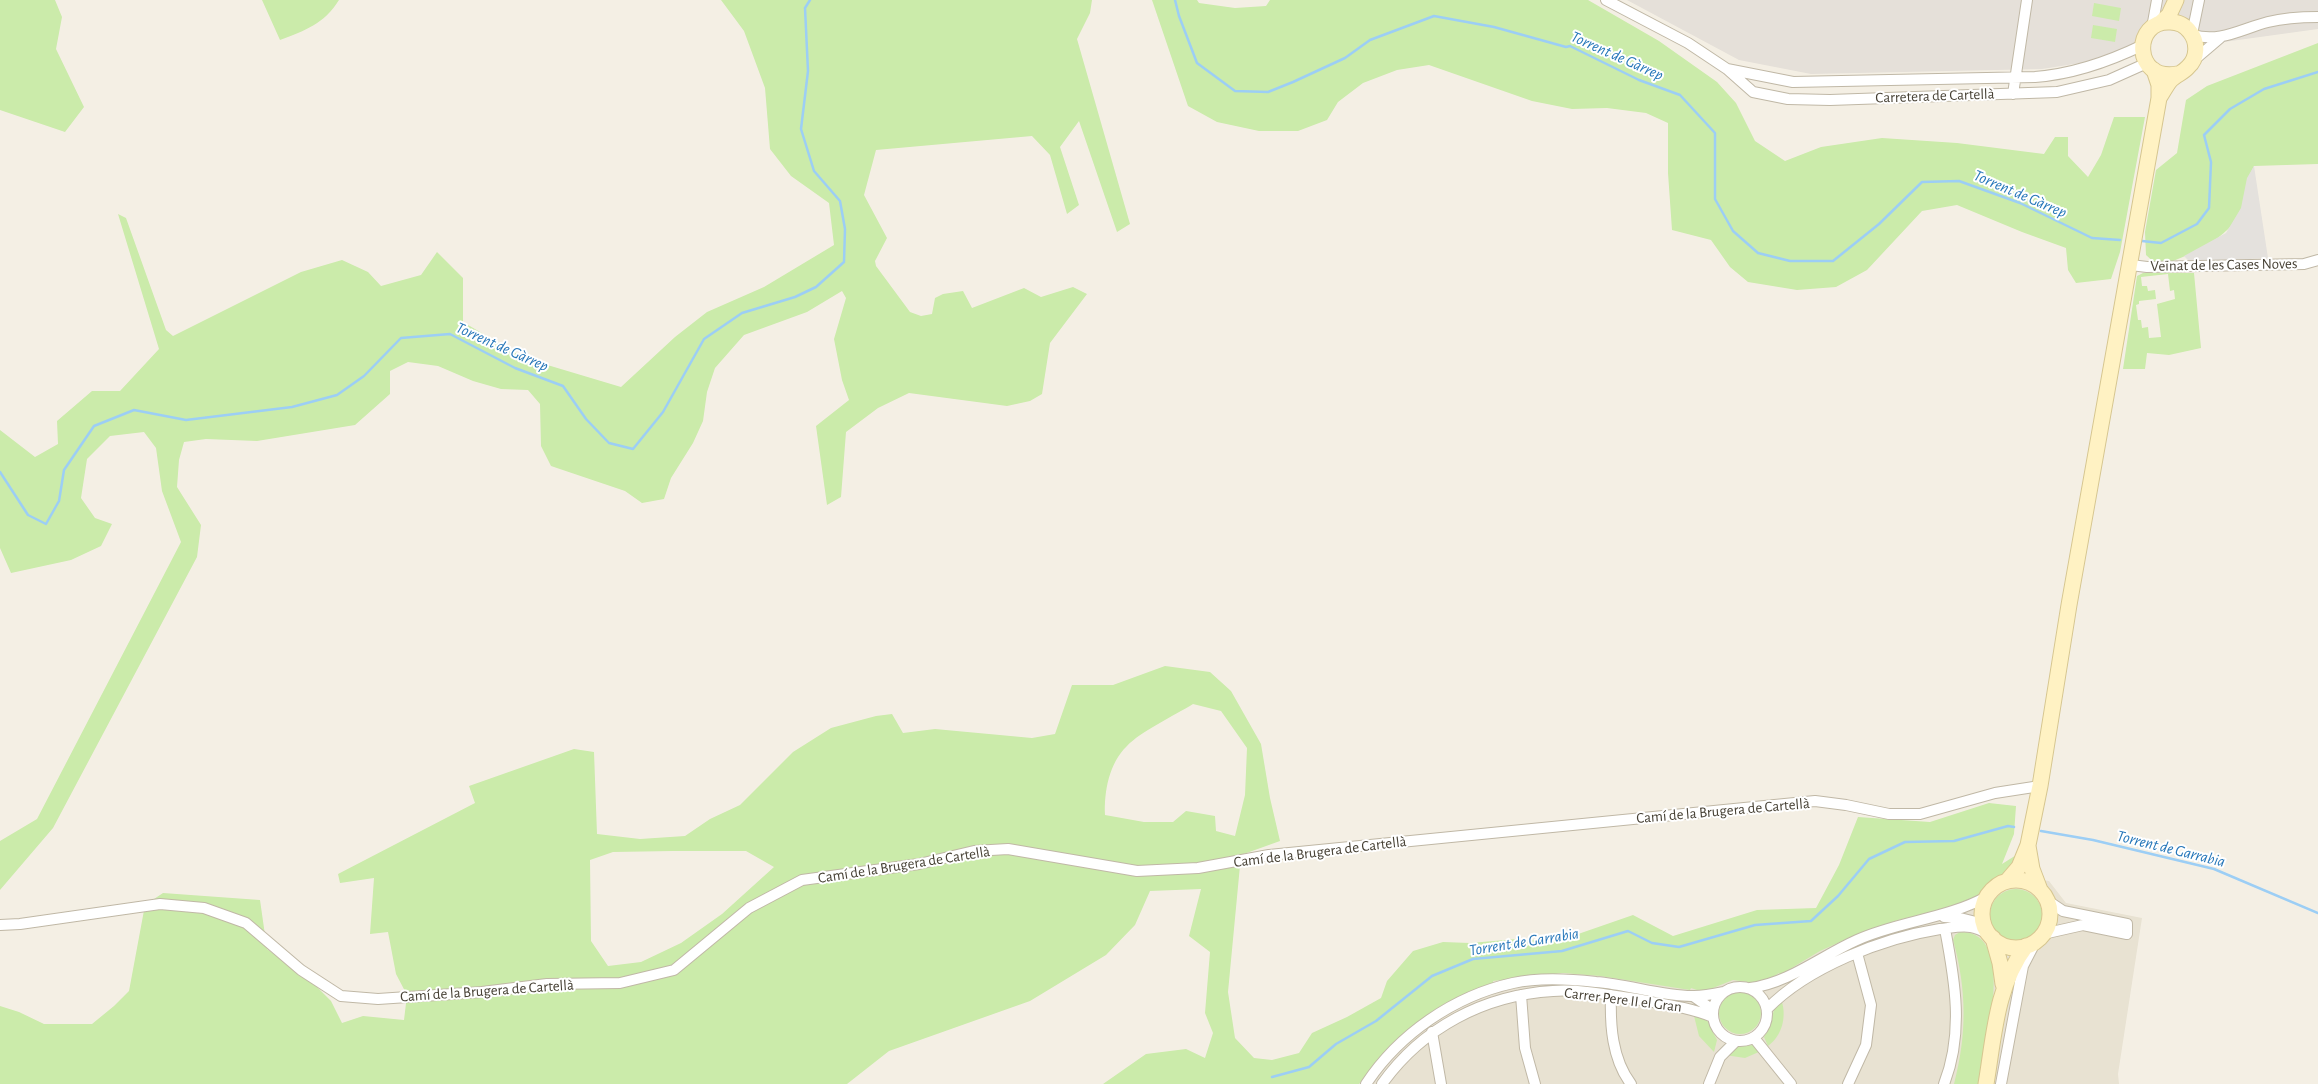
<!DOCTYPE html>
<html>
<head>
<meta charset="utf-8">
<style>
	body { margin:0 }
	canvas { display:block; background:#f4efe4 }
</style>
</head>
<body>
<canvas width="2318" height="1084"></canvas>
<script>
const g = document.querySelector('canvas').getContext('2d');
g.lineJoin = 'round';
function paint(path, color) { g.fillStyle = color; g.fill(path, 'evenodd'); }
function strokePath(path, color, width, dash) { g.strokeStyle = color; g.lineWidth = width; g.lineCap = dash ? 'butt' : 'round'; g.setLineDash(dash || []); g.stroke(path); }
function write(font, color, halo, rows, align = 'center') {
  g.font = font + ' "Alegreya Sans",sans-serif'; g.lineWidth = 4; g.setLineDash([]); g.textBaseline = 'middle'; g.strokeStyle = halo; g.fillStyle = color; for (const [text, x, y, turn = 0] of rows) {
    g.save(); g.translate(x, y); g.rotate((+turn || 0) * Math.PI / 180); g.textAlign = isNaN(turn) ? turn : align; if (halo) g.strokeText(text, 0, 0); g.fillText(text, 0, 0); g.restore();
  }
}
paint(new Path2D(`
	M2001,874L2049,881L2066,903L2142,918L2118,1074L2119,1084H1356L1402,1028L1443,997L1500,979L1586,972L1854,928Z`), '#e8e2d2');
paint(new Path2D(`
	M1627,0H2318V29L2202,45L2180,28L2145,25L2135,43L2093,61L2042,69L1811,74L1739,60Z`), '#e5e0d9');
paint(new Path2D(`
	M0,0H55L62,17L56,49L84,107L65,132L0,110Z
	M262,0H339C324,24 306,30 280,40Z
	M721,0H1092L1090,13L1077,39L1130,224L1117,232L1079,121L1060,147L1079,205L1067,214L1050,155L1032,136L876,150L864,195L887,238L875,261L876,266L910,312L921,316L932,314L935,298L943,294L963,291L972,308L1024,288L1041,297L1073,287L1087,294L1050,343L1042,394L1030,401L1007,406L909,393L878,408L846,432L841,497L827,505L816,426L849,400L842,380L834,339L846,298L842,291L807,312L744,335L715,368L707,392L703,421L693,443L671,478L664,499L642,503L625,491L551,466L541,446L540,404L528,390L501,389L473,381L438,366L408,362L390,371V394L355,425L257,441L206,439L184,442L179,460L177,487L201,525L197,557L53,828L0,890V841L37,819L181,542L162,491L156,448L144,432L110,436L87,459L81,498L95,518L112,524L101,546L71,560L11,573L0,548V430L35,457L58,444L57,421L92,391H120L159,349L118,214L126,218L166,330L173,336L301,272L342,260L368,272L381,286L421,275L437,252L463,278V322L524,358L621,387L675,337L707,312L764,287L834,245L829,203L791,176L770,149L765,88L744,31Z
	M1152,0H1197L1199,3L1235,8L1266,6L1270,0H1588L1659,41L1717,82L1736,103L1755,141L1785,161L1821,147L1882,138L1957,143L2044,154L2055,137H2068V156L2088,177L2101,155L2114,117H2145L2120,252L2111,279L2076,283L2068,270L2066,248L2022,232L1957,205L1922,211L1867,270L1836,287L1797,290L1748,282L1730,267L1711,240L1672,230L1668,173V123L1646,113L1607,108L1572,109L1532,101L1429,65L1397,70L1363,83L1338,102L1327,120L1298,131H1259L1217,122L1188,106Z
	M2094,3L2121,8L2119,21L2092,16Z
	M2093,25L2117,29L2115,42L2091,38Z
	M2318,43V164L2254,166C2246,180 2246,193 2242,207C2230,241 2189,254 2159,267L2146,255L2145,232L2156,170L2177,153L2186,100L2207,86Z
	M2143,273H2194L2201,348L2169,355L2147,353L2145,369H2123L2137,276ZM2168,274L2170,291L2174,290L2175,299L2157,304L2161,337L2149,338L2148,327L2142,328L2141,320H2138L2136,305L2139,304V301L2156,299L2155,290L2148,291L2147,286H2142L2141,277Z
	M1165,666L1210,672L1231,691L1261,744L1270,798L1280,841L1241,855L1228,992L1235,1038L1254,1058L1272,1060L1299,1053L1312,1033L1347,1017L1381,998L1387,981L1413,951L1443,942L1470,943L1517,939L1558,941L1633,915L1673,936L1757,910L1816,908L1839,865L1858,817L1930,822L1989,803L2016,806L2014,834L2002,864L2021,852L2009,874L1992,883L1978,898L1939,910L1898,920L1851,937L1820,951L1780,975L1779,973L1770,979L1755,983L1733,980L1708,990H1697L1691,988L1690,990L1600,976L1563,973L1493,981V983C1435,1001 1395,1035 1359,1084H1103L1146,1054L1186,1049L1205,1058L1213,1033L1205,1013L1210,952L1189,936L1201,889L1150,891L1135,925L1106,955L1030,1001L889,1051L847,1084H0V1006L19,1012L44,1024H92L114,1006L129,991L145,905L163,893L260,900L267,949L311,981L331,1001L342,1023L363,1016L404,1020L407,995L396,974L388,932L370,934L374,878L340,883L338,874L475,803L469,786L574,749L594,752L597,834L640,839L685,836L710,819L740,805L793,752L831,728L876,716L892,714L903,733L935,729L1032,738L1055,734L1072,685H1113ZM1193,704L1221,711L1247,748L1245,795L1235,836L1216,831L1215,816L1186,811L1173,822H1144L1105,815C1104,792 1109,763 1127,746C1140,732 1175,715 1193,704ZM673,851H746L774,867L722,914L681,943L641,962L608,966L591,941L590,860L613,852Z
	M1990 915a26 26 0 1 1 52 0a26 26 0 1 1-52 0Z
	M1960,932C2019,930 1984,1052 1978,1084H1954C1967,1035 1967,990 1953,940L1955,935Z
	M1719 1013a21 21 0 1 1 42 0a21 21 0 1 1-42 0Z
	M1781,999C1787,1015 1783,1035 1768,1046L1764,1037C1773,1024 1771,1008 1781,999Z
	M1694,1016L1706,1018L1717,1040L1714,1052L1699,1036Z
	M1753,1045L1761,1051L1745,1058L1725,1055L1734,1047Z`), '#cbebaa');
paint(new Path2D(`
	M2254,166L2268,258L2190,262L2184,256L2226,233L2241,208L2247,178Z`), '#e4e1dd');
strokePath(new Path2D(`
	M1175,0L1179,16L1197,63L1235,91L1268,92L1293,82L1345,58L1370,40L1434,16L1494,27L1566,47L1570,46L1639,80L1680,95L1715,133V199L1733,231L1758,253L1790,261H1833L1879,224L1922,182L1959,181L2020,203L2092,238L2120,240
	M2142,241L2161,243L2197,224L2209,208L2211,162L2204,135L2230,109L2264,89L2318,72
	M0,472L28,515L46,524L59,501L64,470L94,426L134,410L186,420L292,407L337,395L364,376L401,338L450,334L515,368L563,386L586,419L609,443L633,449L663,412L704,339L742,313L795,297L816,287L844,262L845,229L840,201L814,171L801,129L808,71L805,8L810,0
	M2041,831L2093,840L2214,869L2318,913
	M1272,1077L1309,1067L1336,1044L1376,1021L1432,976L1473,959L1562,951L1628,931L1652,943L1679,947L1755,925L1811,921L1838,896L1869,859L1905,842L1954,841L2008,826L2014,827`), '#9ccef5', 2.5);
const minor = new Path2D(`
	M1606,0L1688,43L1727,69L1753,92L1788,99L1830,100L2057,92L2109,80L2147,63
	M2152,28L2157,0
	M2192,34L2199,0
	M2193,35C2220,43 2241,29 2268,22C2284,18 2301,17 2318,17
	M2193,61L2220,38
	M1727,69L1793,82L2035,77C2074,74 2108,62 2143,45
	M2013,94L2027,0
	M2131,265L2147,267L2304,264L2318,260
	M1944,917L1960,918L1984,924
	M0,925L20,924L160,904L204,908L246,923L301,970L341,996L378,999L482,992L547,984L620,983L674,970L749,908L802,880L919,864L974,851L1008,849L1137,871L1198,868L1269,855L1815,801L1846,805L1889,814H1920L1995,793L2040,786
	M2043,934L2083,925L2127,934V924L2063,911L2048,901
	M1713 1014a27 27 0 1 1 54 0a27 27 0 1 1-54 0Z
	M1750,988C1789,983 1821,956 1857,940C1899,921 1947,919 1988,896
	M1521,995L1525,1048L1535,1084
	M1611,995C1610,1025 1612,1059 1631,1084
	M1693,996L1713,1010
	M1767,1009C1808,967 1883,938 1940,929C1950,928 1961,925 1971,927C1977,928 1983,931 1989,934
	M1432,1032L1441,1084
	M1754,1038L1791,1084
	M1366,1084C1399,1034 1454,996 1513,983C1540,977 1569,979 1596,982C1627,984 1665,997 1694,996C1704,996 1714,994 1724,992
	M1382,1084C1422,1028 1484,995 1553,991C1580,989 1609,995 1636,999C1662,1004 1688,1007 1713,1017
	M1709,1084L1720,1057L1736,1041
	M1848,1084L1866,1045L1871,1005L1857,953
	M1944,1084C1964,1033 1955,981 1945,929
	M2001,1084L2023,966L2036,941`);
const secondary = new Path2D(`
	M2160,23L2169,15L2176,0
	M2159,98C2163,92 2166,86 2170,81C2175,75 2183,73 2188,67C2198,58 2198,42 2190,32C2185,25 2178,22 2170,22C2132,20 2133,82 2177,74
	M2028,846L2032,869L2040,890
	M1982 914a34 34 0 1 1 68 0a34 34 0 1 1-68 0Z
	M2007,881L2019,867L2028,845L2040,786L2069,605L2159,98V85L2154,70
	M1993,938L2000,963L2003,984
	M1986,1084C1994,1037 1996,986 2026,946`);
strokePath(minor, '#c0b8a6', 12);
strokePath(secondary, '#d6c690', 17);
strokePath(minor, '#fff', 10);
strokePath(secondary, '#fff2c3', 15);
write('15px', '#464034', '#fff', [
	["Carretera de Cartellà",1935,96,-2],
	["Veïnat de les Cases Noves",2224,265,-1],
	["Camí de la Brugera de Cartellà",1723,811,-5],
	["Camí de la Brugera de Cartellà",1320,852,-7],
	["Camí de la Brugera de Cartellà",904,865,-9],
	["Camí de la Brugera de Cartellà",487,991,-4],
	["Carrer Pere II el Gran",1623,1000,7]
]);
write('italic 16px', '#2576b9', '#fff', [
	["Torrent de Gàrrep",1617,56,24],
	["Torrent de Gàrrep",2020,194,23],
	["Torrent de Gàrrep",502,347,24],
	["Torrent de Garrabia",2171,849,14],
	["Torrent de Garrabia",1524,942,-9]
]);
</script>
</body>
</html>
